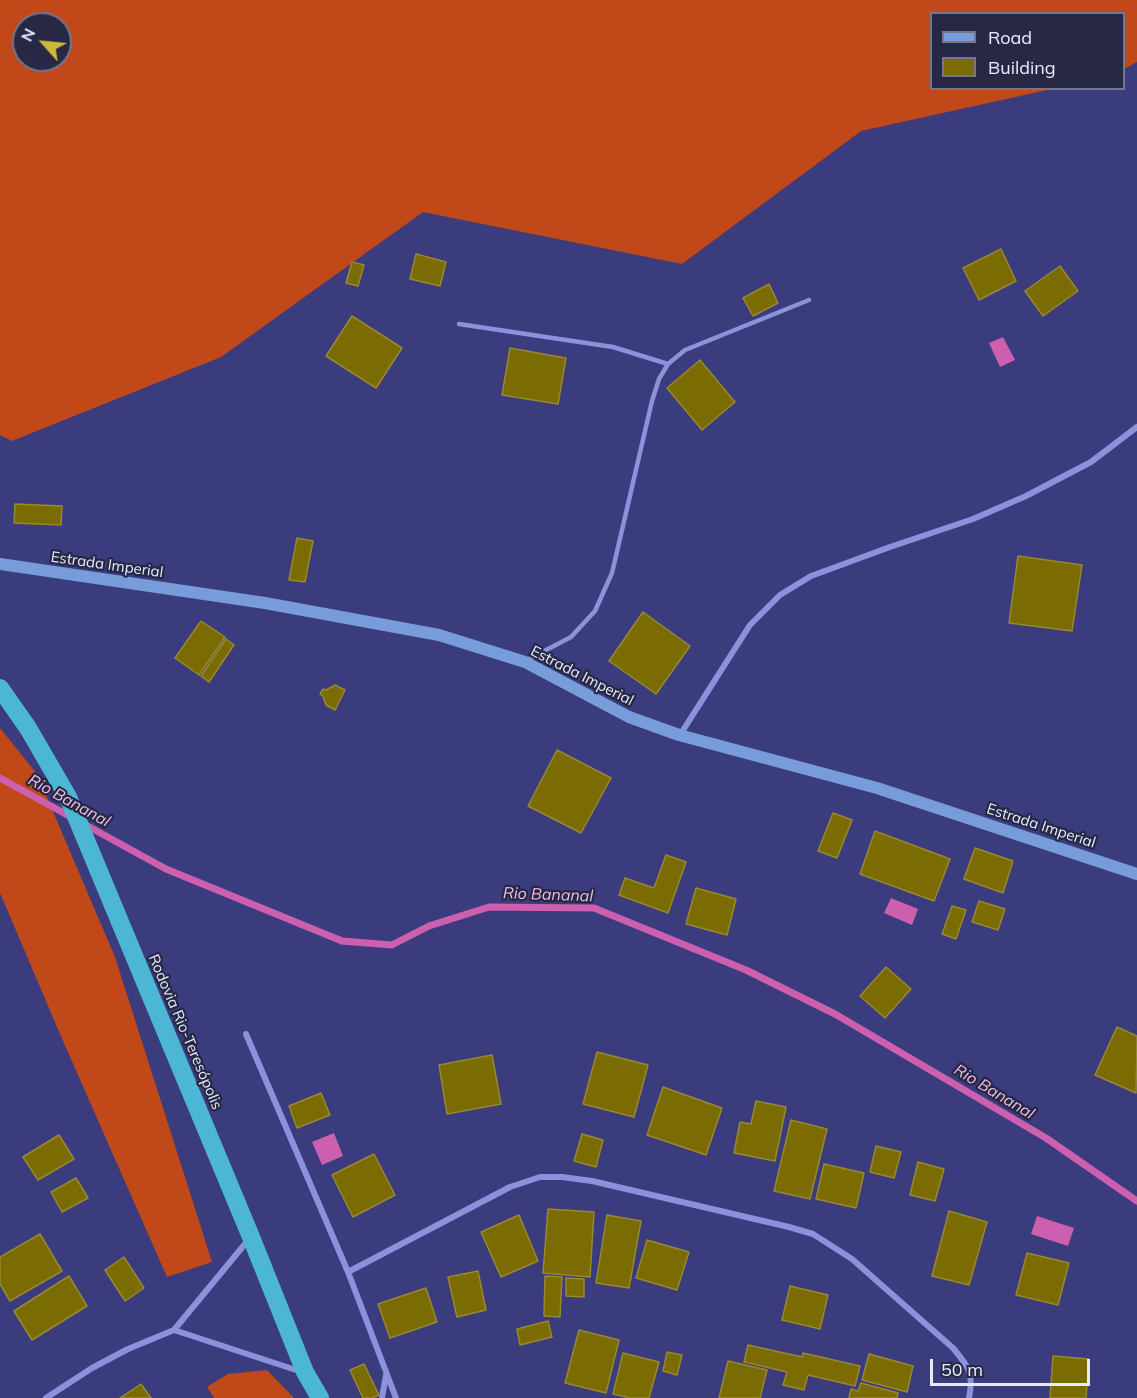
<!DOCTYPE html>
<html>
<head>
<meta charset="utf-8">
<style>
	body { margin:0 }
	#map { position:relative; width:1137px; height:1398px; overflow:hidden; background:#3a3c7d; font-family:Mulish,sans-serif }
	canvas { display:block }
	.legend { position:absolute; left:930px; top:12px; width:195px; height:78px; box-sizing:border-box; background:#262846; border:2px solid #74768e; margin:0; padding:8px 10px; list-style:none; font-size:18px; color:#e8eafa }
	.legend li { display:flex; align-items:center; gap:12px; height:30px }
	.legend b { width:30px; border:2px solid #74768e }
	.north { position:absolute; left:12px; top:12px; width:60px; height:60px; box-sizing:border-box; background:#262846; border:2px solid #74768e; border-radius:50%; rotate:297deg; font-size:16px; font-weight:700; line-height:24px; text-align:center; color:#e8eafa }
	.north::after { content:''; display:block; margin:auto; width:21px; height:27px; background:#ceb837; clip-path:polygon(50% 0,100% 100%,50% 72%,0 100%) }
	.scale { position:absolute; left:930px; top:1359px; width:160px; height:27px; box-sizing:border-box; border:3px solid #e8eafa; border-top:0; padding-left:8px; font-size:18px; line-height:21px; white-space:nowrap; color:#e8eafa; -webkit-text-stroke:4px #262846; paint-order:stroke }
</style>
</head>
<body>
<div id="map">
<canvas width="1137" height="1398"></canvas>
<ul class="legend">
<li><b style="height:8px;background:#789cd9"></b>Road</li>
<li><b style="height:16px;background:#7b6b03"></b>Building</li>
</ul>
<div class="north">N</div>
<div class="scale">50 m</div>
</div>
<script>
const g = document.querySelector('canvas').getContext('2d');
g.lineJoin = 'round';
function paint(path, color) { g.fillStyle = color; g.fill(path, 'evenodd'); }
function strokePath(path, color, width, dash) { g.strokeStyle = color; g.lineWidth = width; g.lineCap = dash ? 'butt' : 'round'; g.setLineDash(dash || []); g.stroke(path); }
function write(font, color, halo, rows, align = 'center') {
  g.font = font + ' Mulish,sans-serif'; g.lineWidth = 4.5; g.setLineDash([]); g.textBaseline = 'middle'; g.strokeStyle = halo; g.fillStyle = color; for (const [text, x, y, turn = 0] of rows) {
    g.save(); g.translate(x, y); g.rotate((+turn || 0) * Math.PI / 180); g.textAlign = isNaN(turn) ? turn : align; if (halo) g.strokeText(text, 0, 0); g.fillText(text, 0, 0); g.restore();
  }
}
paint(new Path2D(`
	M0,0H1137V62L1124,69V14H932V88L1052,89L861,131L682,264L423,212L221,357L12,441L0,435ZM24,24H60V60H24Z
	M0,728L37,774L115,957L212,1262L167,1277L63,1041L0,893Z
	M267,1370L294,1398H214L207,1387L228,1374Z`), '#c14818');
paint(new Path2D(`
	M1003,337L1015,360L1000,367L989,343Z
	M891,898L918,909L912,925L884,913Z
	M334,1133L343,1156L322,1165L312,1142Z
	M1037,1216L1074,1228L1068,1246L1031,1234Z`), '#cc60ae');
strokePath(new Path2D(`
	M0,778L71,817
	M84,824L166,869L342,941L392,945L429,926L489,907L594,908L746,970L835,1014L1046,1138L1137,1201`), '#cc60ae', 7);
const building = new Path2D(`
	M1001,249L1016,281L979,300L963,268Z
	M416,254L446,262L440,286L410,279Z
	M352,262L364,265L358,286L346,283Z
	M1060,266L1078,291L1043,316L1025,291Z
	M769,284L778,303L753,316L743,298Z
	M352,316L402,348L376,388L326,356Z
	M510,348L566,358L558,404L502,395Z
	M700,360L735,402L702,430L667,388Z
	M15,504L62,506L61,525L14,523Z
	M297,538L313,541L305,582L289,580Z
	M1018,556L1082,565L1072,631L1009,623Z
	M643,612L690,646L656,694L609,661Z
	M201,621L225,637L199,675L175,658Z
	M226,639L234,645L209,682L201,676Z
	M335,685L345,690L335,710L326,705L323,696L320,694L323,689L326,690Z
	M557,750L611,778L581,833L528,806Z
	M833,813L852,820L837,858L818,851Z
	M875,831L950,859L934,901L860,874Z
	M975,848L1013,861L1003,893L964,879Z
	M666,855L686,862L668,913L619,895L625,878L654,888Z
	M696,888L736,899L727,935L686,924Z
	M979,901L1005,909L998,930L972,922Z
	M952,906L966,910L956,939L942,934Z
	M886,967L911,989L885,1018L860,996Z
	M1117,1027L1137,1036L1136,1093L1095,1075Z
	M597,1052L648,1065L634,1117L583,1104Z
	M492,1055L501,1104L447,1114L439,1065Z
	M663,1087L722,1108L706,1155L647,1135Z
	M321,1093L330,1115L297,1128L289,1106Z
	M756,1101L786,1107L775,1161L734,1153L740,1122L751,1124Z
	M791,1120L827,1129L810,1199L774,1191Z
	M582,1134L603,1140L596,1167L574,1161Z
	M59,1135L74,1159L38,1180L23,1157Z
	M876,1146L901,1152L894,1178L870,1172Z
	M374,1154L395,1195L353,1217L332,1175Z
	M918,1162L944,1169L935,1201L910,1195Z
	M824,1164L864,1173L856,1208L816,1199Z
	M76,1178L88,1198L62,1212L51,1192Z
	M548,1209L594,1212L590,1277L543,1273Z
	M949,1211L987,1222L969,1285L932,1276Z
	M519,1215L538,1261L501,1277L481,1232Z
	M607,1215L641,1221L629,1288L596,1283Z
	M40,1234L62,1271L10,1301L0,1284V1257Z
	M647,1240L689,1252L677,1290L636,1278Z
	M1027,1253L1069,1263L1058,1305L1016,1295Z
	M124,1257L144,1288L125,1301L105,1270Z
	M478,1271L486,1310L457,1317L448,1277Z
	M69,1276L87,1306L32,1340L14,1311Z
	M545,1276L562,1277L560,1317L544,1316Z
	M566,1278L584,1279V1297L566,1296Z
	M790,1286L828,1295L820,1329L782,1320Z
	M426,1288L437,1322L390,1338L378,1304Z
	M548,1321L552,1337L520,1345L517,1329Z
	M579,1330L619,1340L606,1393L565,1383Z
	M748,1345L802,1357L803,1353L860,1366L855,1386L808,1375L804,1390L783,1385L787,1372L744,1362Z
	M667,1352L682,1355L677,1375L663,1371Z
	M623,1353L659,1362L649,1398H630L613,1394Z
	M869,1354L913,1366L907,1392L862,1380Z
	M1053,1356L1089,1359L1086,1398H1050Z
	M728,1361L767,1370L760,1398H719Z
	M364,1364L379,1395L372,1398H363L350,1370Z
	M861,1383L898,1393L897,1398H849L851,1389L858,1391Z
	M141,1384L151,1398H120Z`);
paint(building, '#7b6b03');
strokePath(building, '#988830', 1.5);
strokePath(new Path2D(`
	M459,324L613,347L668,364
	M527,660L571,637L595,611L612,573L652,401L659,379L668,364L685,350L809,300`), '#8b91db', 4.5);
strokePath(new Path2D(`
	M680,735L750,625L780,595L811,576L890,547L973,519L1026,496L1091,462L1137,427
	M246,1034L348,1272L396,1398
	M348,1272L510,1187L540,1177H562L592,1181L789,1227L813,1234L852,1259L953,1348C969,1367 974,1373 969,1398
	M174,1330L299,1371
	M46,1398L92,1368L128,1349L174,1330L249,1239
	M382,1398L386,1375`), '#8b91db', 6);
strokePath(new Path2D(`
	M0,564L265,603L439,635L525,662L629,717L679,735L877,788L1137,874`), '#789cd9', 12);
strokePath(new Path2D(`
	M0,688L28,728L68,797L251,1237L305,1372L320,1398`), '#4cb7d5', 18);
write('15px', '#e8eafa', '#262846', [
	["Estrada Imperial",107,565,8],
	["Estrada Imperial",582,676,27],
	["Estrada Imperial",1041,826,18],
	["Rodovia Rio-Teresópolis",185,1032,67]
]);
write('italic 16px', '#f4bee2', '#262846', [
	["Rio Bananal",69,801,29],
	["Rio Bananal",548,895,2],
	["Rio Bananal",994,1092,31]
]);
</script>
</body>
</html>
